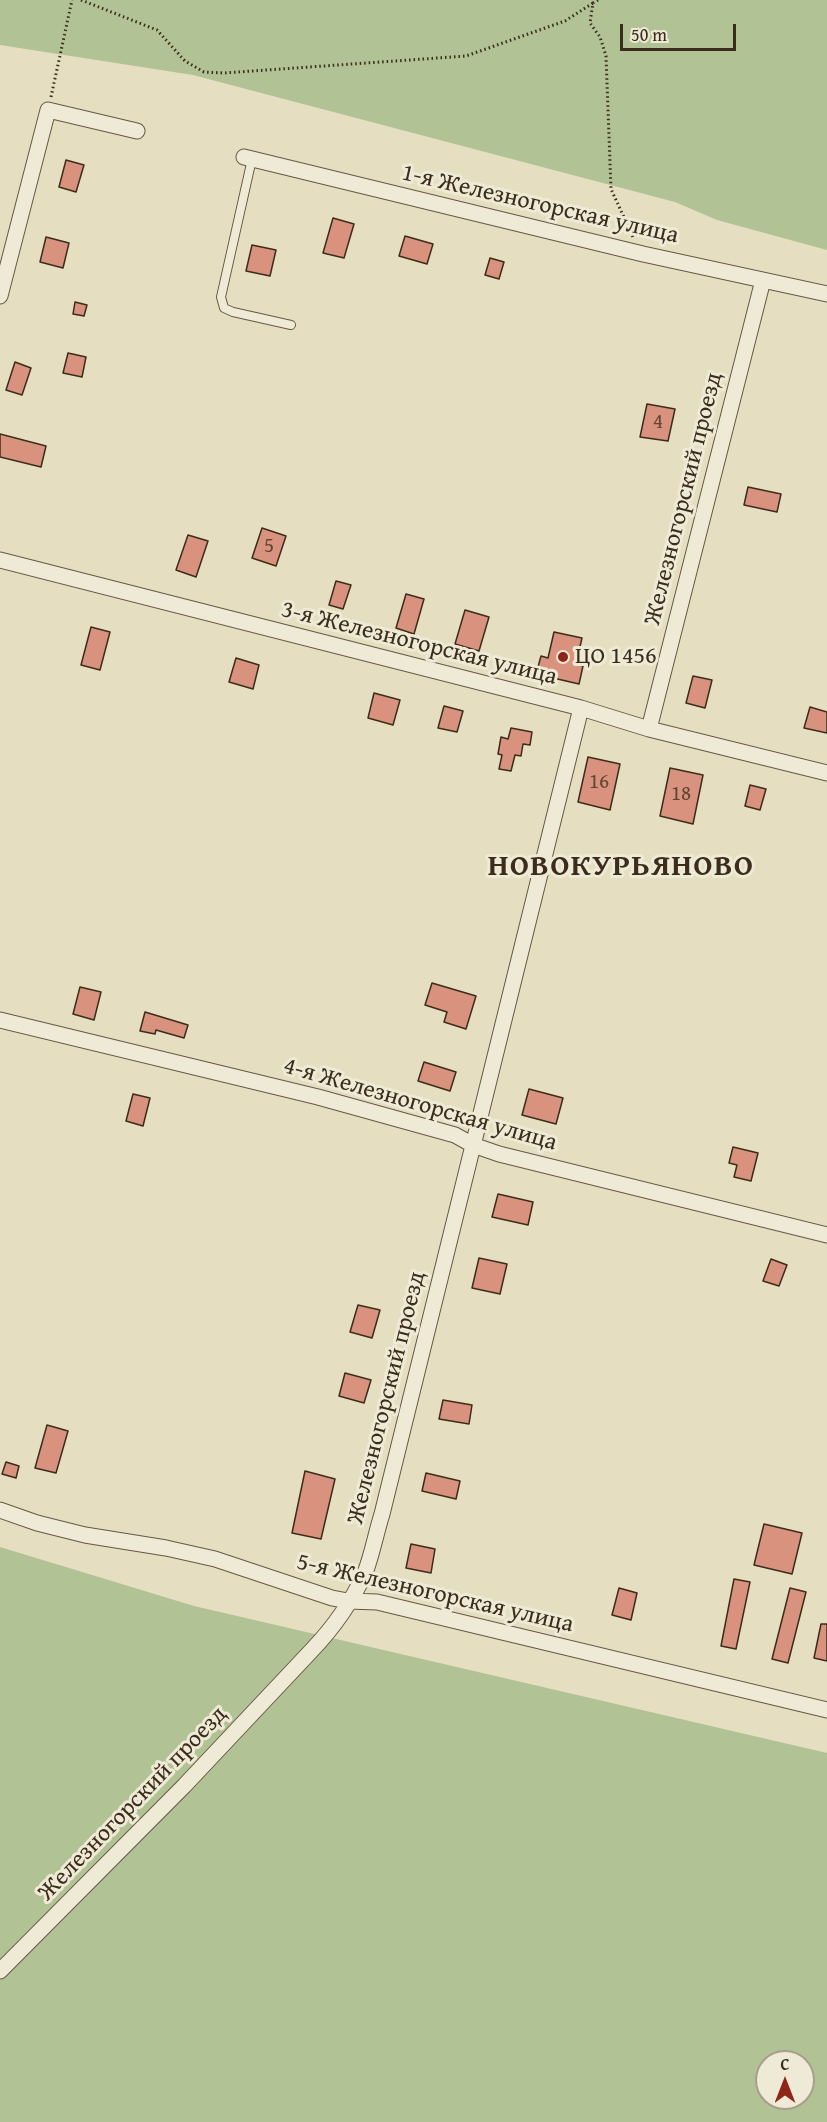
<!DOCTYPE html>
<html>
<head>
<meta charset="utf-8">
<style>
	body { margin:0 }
	#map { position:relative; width:827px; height:2122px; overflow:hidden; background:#e6dec0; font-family:"Gentium Book Plus",serif }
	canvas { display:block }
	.north { position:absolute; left:755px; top:2050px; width:60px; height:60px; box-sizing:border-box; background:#efead6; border:2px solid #a79e8b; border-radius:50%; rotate:0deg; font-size:16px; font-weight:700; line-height:24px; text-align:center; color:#3b2c1b }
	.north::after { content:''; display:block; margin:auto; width:21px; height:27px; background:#8f2418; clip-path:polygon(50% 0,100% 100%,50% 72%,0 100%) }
	.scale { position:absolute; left:620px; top:24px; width:116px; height:27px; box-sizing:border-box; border:3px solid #3b2c1b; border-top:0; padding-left:8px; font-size:18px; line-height:21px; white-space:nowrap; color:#3b2c1b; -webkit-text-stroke:4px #efead6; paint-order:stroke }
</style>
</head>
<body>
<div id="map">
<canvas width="827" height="2122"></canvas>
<div class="north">С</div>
<div class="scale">50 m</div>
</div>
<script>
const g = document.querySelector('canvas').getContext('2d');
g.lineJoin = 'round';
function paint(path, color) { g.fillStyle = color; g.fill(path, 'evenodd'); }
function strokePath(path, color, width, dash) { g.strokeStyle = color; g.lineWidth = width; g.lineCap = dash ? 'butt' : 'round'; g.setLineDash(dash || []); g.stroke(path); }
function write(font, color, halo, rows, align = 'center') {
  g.font = font + ' "Gentium Book Plus",serif'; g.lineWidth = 6; g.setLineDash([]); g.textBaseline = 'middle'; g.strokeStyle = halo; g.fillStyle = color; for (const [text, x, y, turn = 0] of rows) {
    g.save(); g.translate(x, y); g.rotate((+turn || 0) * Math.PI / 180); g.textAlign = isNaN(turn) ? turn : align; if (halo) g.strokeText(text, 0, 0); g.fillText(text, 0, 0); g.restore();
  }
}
paint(new Path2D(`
	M0,0H827V250L717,220L675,202L193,75L0,45Z
	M0,1547L194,1606L827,1753V2122H0ZM767,2062H803V2098H767Z`), '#b1c295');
const building = new Path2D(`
	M66,160L84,165L76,192L59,187Z
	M333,218L354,224L344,258L323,253Z
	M405,236L433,244L427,264L399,256Z
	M46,237L69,243L63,268L40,262Z
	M252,245L276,250L270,276L246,271Z
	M490,258L504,262L499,279L485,275Z
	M75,302L87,305L84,316L73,314Z
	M68,353L86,357L82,377L63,373Z
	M15,362L31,368L22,395L6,390Z
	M647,404L675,409L668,441L640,437Z
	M0,434L46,446L41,467L0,457Z
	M748,487L781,494L777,512L744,505Z
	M262,528L286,536L276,566L252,558Z
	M188,535L208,541L196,577L176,570Z
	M336,581L351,585L343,609L329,605Z
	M406,594L424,599L414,634L396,628Z
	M465,610L489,617L479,651L455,644Z
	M91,627L110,632L100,670L81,665Z
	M554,632L582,638L576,664L583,666L579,684L536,674L541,656L548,658Z
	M236,658L259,665L253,689L229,682Z
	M693,676L712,680L705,708L686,703Z
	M374,693L400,700L393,725L368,718Z
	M444,706L463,711L457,732L438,728Z
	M810,707L827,712V733L804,728Z
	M511,728L532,732L530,745L523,744L521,756L515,755L511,771L499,769L502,755L498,754L501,737L508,739Z
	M588,757L620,764L610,810L578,802Z
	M670,768L703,775L693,824L660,816Z
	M750,785L766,789L760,810L745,806Z
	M432,983L476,996L466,1029L444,1022L447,1012L425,1005Z
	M80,987L101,992L94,1020L73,1014Z
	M145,1012L188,1025L184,1038L156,1030L155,1034L140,1031Z
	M424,1062L456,1072L450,1091L418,1081Z
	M529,1089L563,1098L556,1124L522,1115Z
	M133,1094L150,1098L143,1126L126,1121Z
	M733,1147L758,1153L751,1181L734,1177L737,1165L729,1163Z
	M498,1194L533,1202L528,1225L492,1217Z
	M479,1258L507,1264L500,1294L472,1288Z
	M771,1259L787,1265L779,1286L763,1281Z
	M358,1305L380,1310L372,1338L350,1332Z
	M345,1373L371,1380L364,1403L339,1396Z
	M443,1400L472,1405L469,1424L439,1419Z
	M47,1425L68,1431L56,1473L35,1468Z
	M6,1462L19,1466L16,1478L2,1474Z
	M305,1471L335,1479L321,1539L292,1533Z
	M426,1473L460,1481L456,1499L422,1491Z
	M764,1524L802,1533L792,1574L754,1565Z
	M411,1544L435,1549L431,1573L406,1568Z
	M734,1579L750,1582L736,1649L721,1646Z
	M619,1588L637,1593L631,1620L612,1615Z
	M790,1588L806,1592L788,1663L772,1659Z
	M821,1624H827V1661L814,1658Z`);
paint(building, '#d9927e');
strokePath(building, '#3b2c1b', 1.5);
const service = new Path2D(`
	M252,159L221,297L224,308L233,312L291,325`);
const minor = new Path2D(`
	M244,157L643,254L827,294
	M0,296L48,110L137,131
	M0,560L581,708L649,729L827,773
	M649,729L763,280
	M0,1020L318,1097L455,1135L473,1145L499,1154L827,1235
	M0,1510L37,1523L85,1535L166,1548L215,1559L332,1598L348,1601L377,1602L827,1710
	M0,1971L184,1786L312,1650C333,1628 352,1601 365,1573C372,1555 376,1533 382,1514L581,708`);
strokePath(service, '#665844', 10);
strokePath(minor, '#665844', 17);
strokePath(new Path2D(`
	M81,0L157,30L185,61L204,72L224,73L466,56L565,21L593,3
	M598,0L593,3L590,23L600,37L606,56L611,189L633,237
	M51,97L72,0`), '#3b2c1b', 3, [1.5, 3]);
strokePath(service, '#efead6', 8);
strokePath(minor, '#efead6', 15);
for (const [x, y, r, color] of [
	[563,657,6,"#8f2418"]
]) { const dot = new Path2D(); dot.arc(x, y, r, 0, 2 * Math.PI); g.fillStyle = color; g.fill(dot); strokePath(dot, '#efead6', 2); }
write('21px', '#624634', null, [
	["4",658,423],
	["5",269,547],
	["16",599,783],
	["18",681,795]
]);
write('24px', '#3b2c1b', '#efead6', [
	["1-я Железногорская улица",540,205,13],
	["Железногорский проезд",684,499,-76],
	["3-я Железногорская улица",419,644,14],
	["4-я Железногорская улица",420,1105,16],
	["Железногорский проезд",387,1398,-76],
	["5-я Железногорская улица",435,1594,13],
	["Железногорский проезд",133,1804,-46]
]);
write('24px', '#3b2c1b', '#efead6', [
	["ЦО 1456",575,657]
], 'left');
g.letterSpacing = '1.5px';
write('bold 30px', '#3b2c1b', '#efead6', [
	["НОВОКУРЬЯНОВО",621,867]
]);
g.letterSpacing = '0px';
</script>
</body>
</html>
